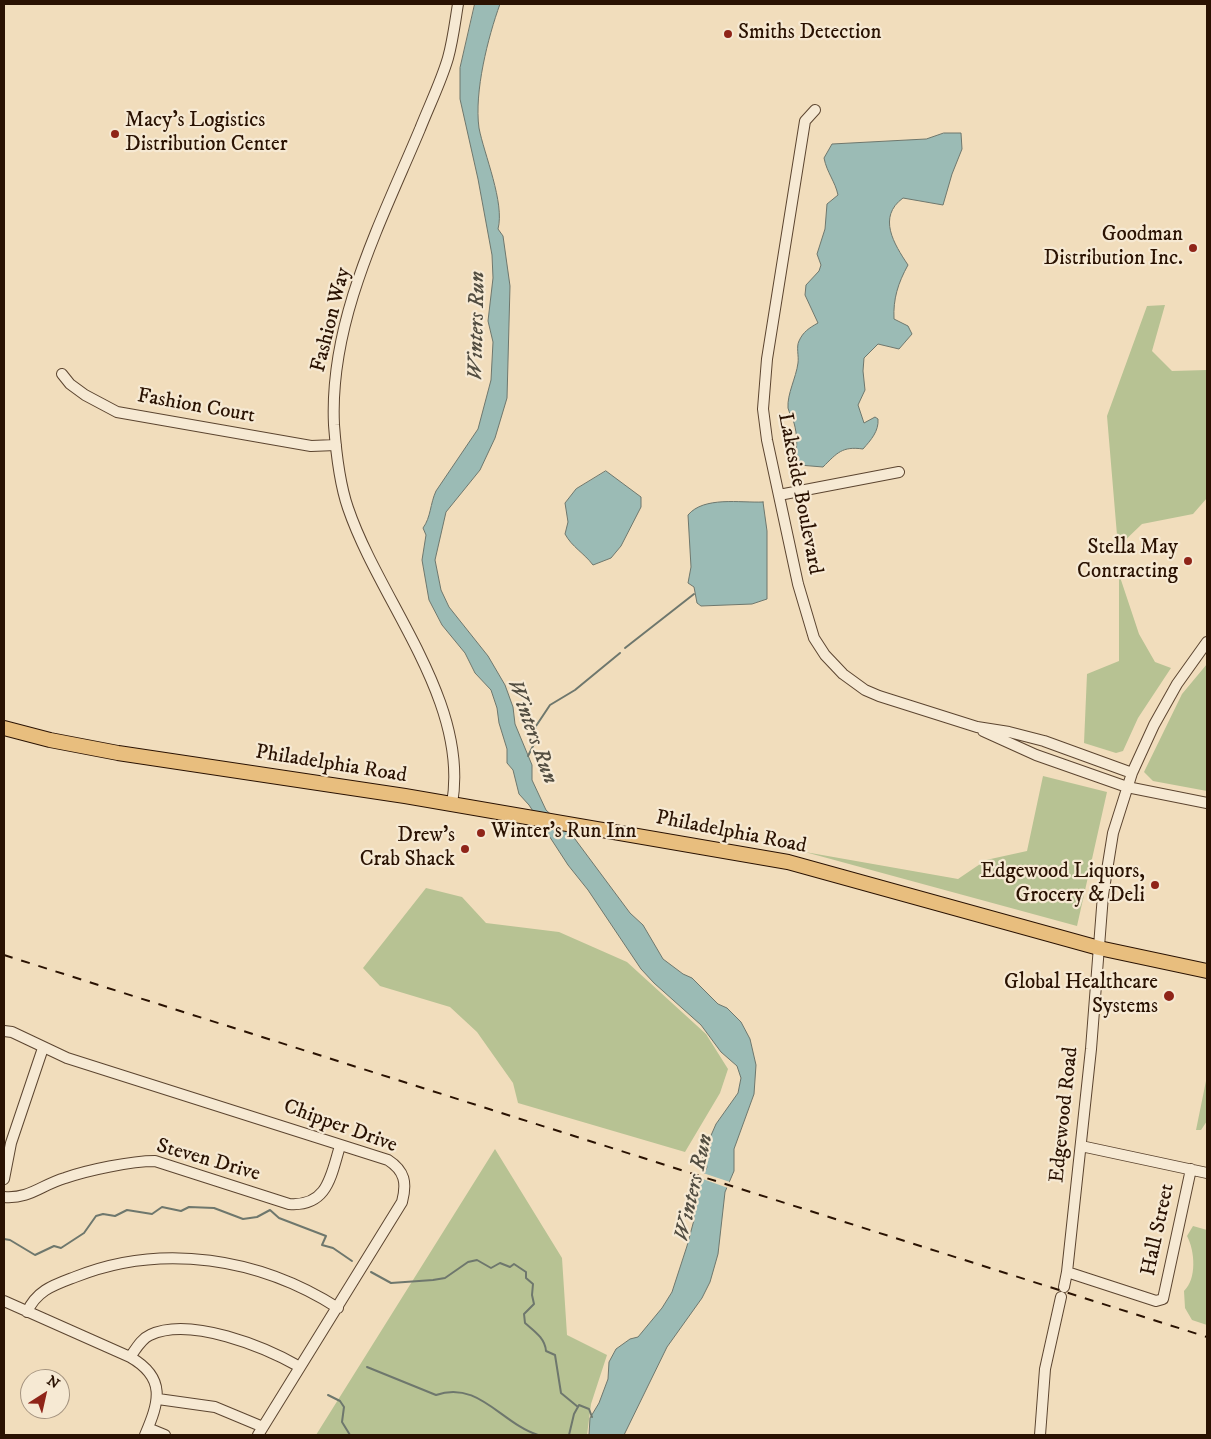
<!DOCTYPE html>
<html>
<head>
<meta charset="utf-8">
<style>
	body { margin:0 }
	#map { position:relative; width:1211px; height:1439px; overflow:hidden; background:#f1ddbc; font-family:"IM FELL DW Pica",serif }
	canvas { display:block }
	.frame { position:absolute; inset:0; border:5px solid #2a1202; pointer-events:none }
	.north { position:absolute; left:20px; top:1369px; width:50px; height:50px; box-sizing:border-box; background:#f6e9d3; border:1px solid #a4937f; border-radius:50%; rotate:35deg; font-size:14px; font-weight:700; line-height:20px; text-align:center; color:#2a1202 }
	.north::after { content:''; display:block; margin:auto; width:18px; height:22px; background:#8f2418; clip-path:polygon(50% 0,100% 100%,50% 72%,0 100%) }
</style>
</head>
<body>
<div id="map">
<canvas width="1211" height="1439"></canvas>
<div class="frame"></div>
<div class="north">N</div>
</div>
<script>
const g = document.querySelector('canvas').getContext('2d');
g.lineJoin = 'round';
function paint(path, color) { g.fillStyle = color; g.fill(path, 'evenodd'); }
function strokePath(path, color, width, dash) { g.strokeStyle = color; g.lineWidth = width; g.lineCap = dash ? 'butt' : 'round'; g.setLineDash(dash || []); g.stroke(path); }
function write(font, color, halo, rows, align = 'center') {
  g.font = font + ' "IM FELL DW Pica",serif'; g.lineWidth = 4.5; g.setLineDash([]); g.textBaseline = 'middle'; g.strokeStyle = halo; g.fillStyle = color; for (const [text, x, y, turn = 0] of rows) {
    g.save(); g.translate(x, y); g.rotate((+turn || 0) * Math.PI / 180); g.textAlign = isNaN(turn) ? turn : align; if (halo) g.strokeText(text, 0, 0); g.fillText(text, 0, 0); g.restore();
  }
}
paint(new Path2D(`
	M1165,305L1152,351L1172,371L1207,370V498L1193,514L1142,524L1118,547L1107,416L1147,306Z
	M1119,574L1139,634L1155,662L1171,668L1138,718L1123,751L1116,753L1084,743L1087,674L1119,661Z
	M1207,664V791L1153,781L1144,772L1182,694Z
	M1043,776L1107,792L1077,926L805,852L958,879L986,860L1027,851Z
	M426,888L462,897L486,923L559,932L627,962L706,1034L728,1069L720,1093L685,1152L518,1103L513,1083L477,1032L450,1007L380,986L363,968Z
	M1207,1076V1121L1201,1130H1196Z
	M495,1149L562,1258L567,1335L607,1355L591,1404L587,1435H316Z
	M1193,1226L1207,1230V1325L1192,1320L1185,1308L1184,1291C1197,1279 1195,1251 1187,1236Z`), '#b7c293');
const water = new Path2D(`
	M475,4H500C488,37 474,92 479,128C484,154 505,203 498,229L503,236L510,286L507,398L495,438L480,470L446,512L435,560L441,590L449,607L488,656L505,685L513,707L515,724L532,765V780L546,810L569,831L630,913L643,925L663,959L683,974L692,978L718,1004L727,1008L741,1022L750,1039L756,1065L754,1094L734,1149V1171L725,1192L718,1254L710,1282L702,1298L667,1347L624,1435H589L590,1418L599,1403L608,1379L609,1362L616,1349L630,1339L638,1337L662,1308L672,1292L687,1246L694,1220V1206L699,1186L707,1167L702,1156L716,1124L738,1093L741,1078L737,1066L721,1052L701,1025L654,983L641,969L588,890L568,865L529,805L519,794L513,770L507,763V749L499,723L497,708L491,690L475,673L465,653L442,625L429,600L422,560L426,535L423,528C431,517 430,504 436,491L478,429L491,380L493,342L488,321L493,278L492,255L478,179L460,99V68Z
	M944,133H961L962,149L952,174L943,205L903,198C877,217 894,244 908,265C898,283 893,299 894,319L908,326L912,334L899,349L878,344L864,358L863,371L865,390L858,405L864,423L875,417L878,419C879,431 871,440 863,449C842,446 837,453 823,467L799,465L792,460C799,452 797,433 794,423C793,418 789,413 788,408C787,394 796,378 798,363C799,356 796,347 799,341C803,332 809,328 818,323L805,295L806,285L819,271L821,265L817,254L825,229L827,204L838,195C835,181 827,173 824,158L832,144L926,139Z
	M606,471L641,497V507L621,546L611,558L593,565C584,553 572,547 565,534L568,522L565,503L576,489Z
	M763,502L767,531V599L752,604L701,606L697,603L694,587L688,583L691,567L688,515C704,496 740,503 763,502Z`);
paint(water, '#9bbbb5');
strokePath(water, '#6e776d', 1);
paint(new Path2D(`
	M700,1172L730,1182L728,1188L700,1178Z`), '#f1ddbc');
strokePath(new Path2D(`
	M625,648L694,594
	M528,756L534,744L536,726L550,705L575,690L620,653
	M4,1239L10,1240L35,1255L54,1246L61,1248L84,1233L96,1216L103,1214L115,1216L127,1210L152,1214L162,1207L181,1211L189,1207L214,1208L243,1219L257,1217L270,1210L279,1218L326,1236L322,1245L333,1248L352,1261
	M371,1272L391,1283L433,1280L445,1278L468,1262L477,1260L491,1268L500,1263L510,1267L514,1264L526,1272V1278L533,1284L532,1295L534,1304L524,1314L525,1323C534,1331 545,1338 546,1351L555,1355L561,1393L578,1407
	M367,1367L436,1395C478,1380 501,1423 538,1435
	M328,1395L340,1401L344,1407L342,1422L350,1435
	M569,1435L574,1414L579,1405L589,1409L592,1417`), '#6e776d', 2);
const minor = new Path2D(`
	M815,110L805,121L767,359L763,409L767,440L798,584L814,638L825,655L843,674L865,690L879,696L977,727L1009,732L1044,741L1132,773
	M62,374L70,384L85,395L117,412L311,446L336,445
	M779,495L899,472
	M983,731L1036,755L1127,787L1207,803
	M452,804C470,701 380,602 348,508C339,482 336,452 334,425C329,321 381,222 420,129C429,106 441,82 448,58C453,40 455,22 458,4
	M4,1031L12,1032L67,1058L388,1160C405,1171 407,1183 402,1202L258,1435
	M1081,1146L1207,1173
	M4,1179L11,1143L43,1048
	M4,1197C30,1199 41,1185 65,1178C88,1170 131,1161 155,1161L289,1204C328,1207 331,1175 340,1146
	M1067,1272L1156,1301L1163,1299L1191,1169
	M1064,1287L1067,1272L1091,1049L1103,895L1113,833L1132,773L1154,725L1177,684L1207,642
	M4,1301L130,1357C167,1378 159,1402 145,1435
	M27,1312C37,1290 54,1285 75,1277C162,1242 260,1258 338,1308
	M130,1357C136,1349 141,1339 150,1335C190,1316 265,1347 300,1367
	M158,1399L215,1407L263,1427
	M148,1428L165,1435
	M1040,1435L1045,1369L1061,1297`);
const major = new Path2D(`
	M4,728L50,740L118,753L405,796L788,862L1099,948L1207,971`);
strokePath(minor, '#5c4530', 12);
strokePath(major, '#2a1202', 16);
strokePath(minor, '#f6e9d3', 10);
strokePath(major, '#e8be7e', 14);
strokePath(new Path2D(`
	M4,955L1207,1337`), '#2a1202', 2, [9, 9]);
for (const [x, y, r, color] of [
	[728,34,5,"#8f2418"],
	[115,134,5,"#8f2418"],
	[1193,248,5,"#8f2418"],
	[1188,561,5,"#8f2418"],
	[481,833,5,"#8f2418"],
	[465,849,5,"#8f2418"],
	[1155,885,5,"#8f2418"],
	[1169,996,6,"#8f2418"]
]) { const dot = new Path2D(); dot.arc(x, y, r, 0, 2 * Math.PI); g.fillStyle = color; g.fill(dot); strokePath(dot, '#f6e9d3', 2); }
write('21px', '#2a1202', '#f6e9d3', [
	["Smiths Detection",738,34,"left"],
	["Macy's Logistics",125,122,"left"],
	["Distribution Center",125,146,"left"],
	["Goodman",1183,236],
	["Distribution Inc.",1183,260],
	["Stella May",1178,549],
	["Contracting",1178,573],
	["Winter's Run Inn",491,833,"left"],
	["Drew's",455,837],
	["Crab Shack",455,861],
	["Edgewood Liquors,",1145,873],
	["Grocery & Deli",1145,897],
	["Global Healthcare",1158,984],
	["Systems",1158,1008]
], 'right');
write('21px', '#2a1202', '#f6e9d3', [
	["Fashion Way",332,320,-76],
	["Fashion Court",196,407,10],
	["Lakeside Boulevard",799,494,79],
	["Philadelphia Road",331,765,9],
	["Philadelphia Road",731,833,11],
	["Edgewood Road",1065,1115,-84],
	["Chipper Drive",340,1127,20],
	["Steven Drive",208,1161,16],
	["Hall Street",1159,1230,-78]
]);
write('italic 22px', '#524d41', '#f6e9d3', [
	["Winters Run",478,326,-89],
	["Winters Run",531,732,70],
	["Winters Run",695,1188,-77]
]);
</script>
</body>
</html>
